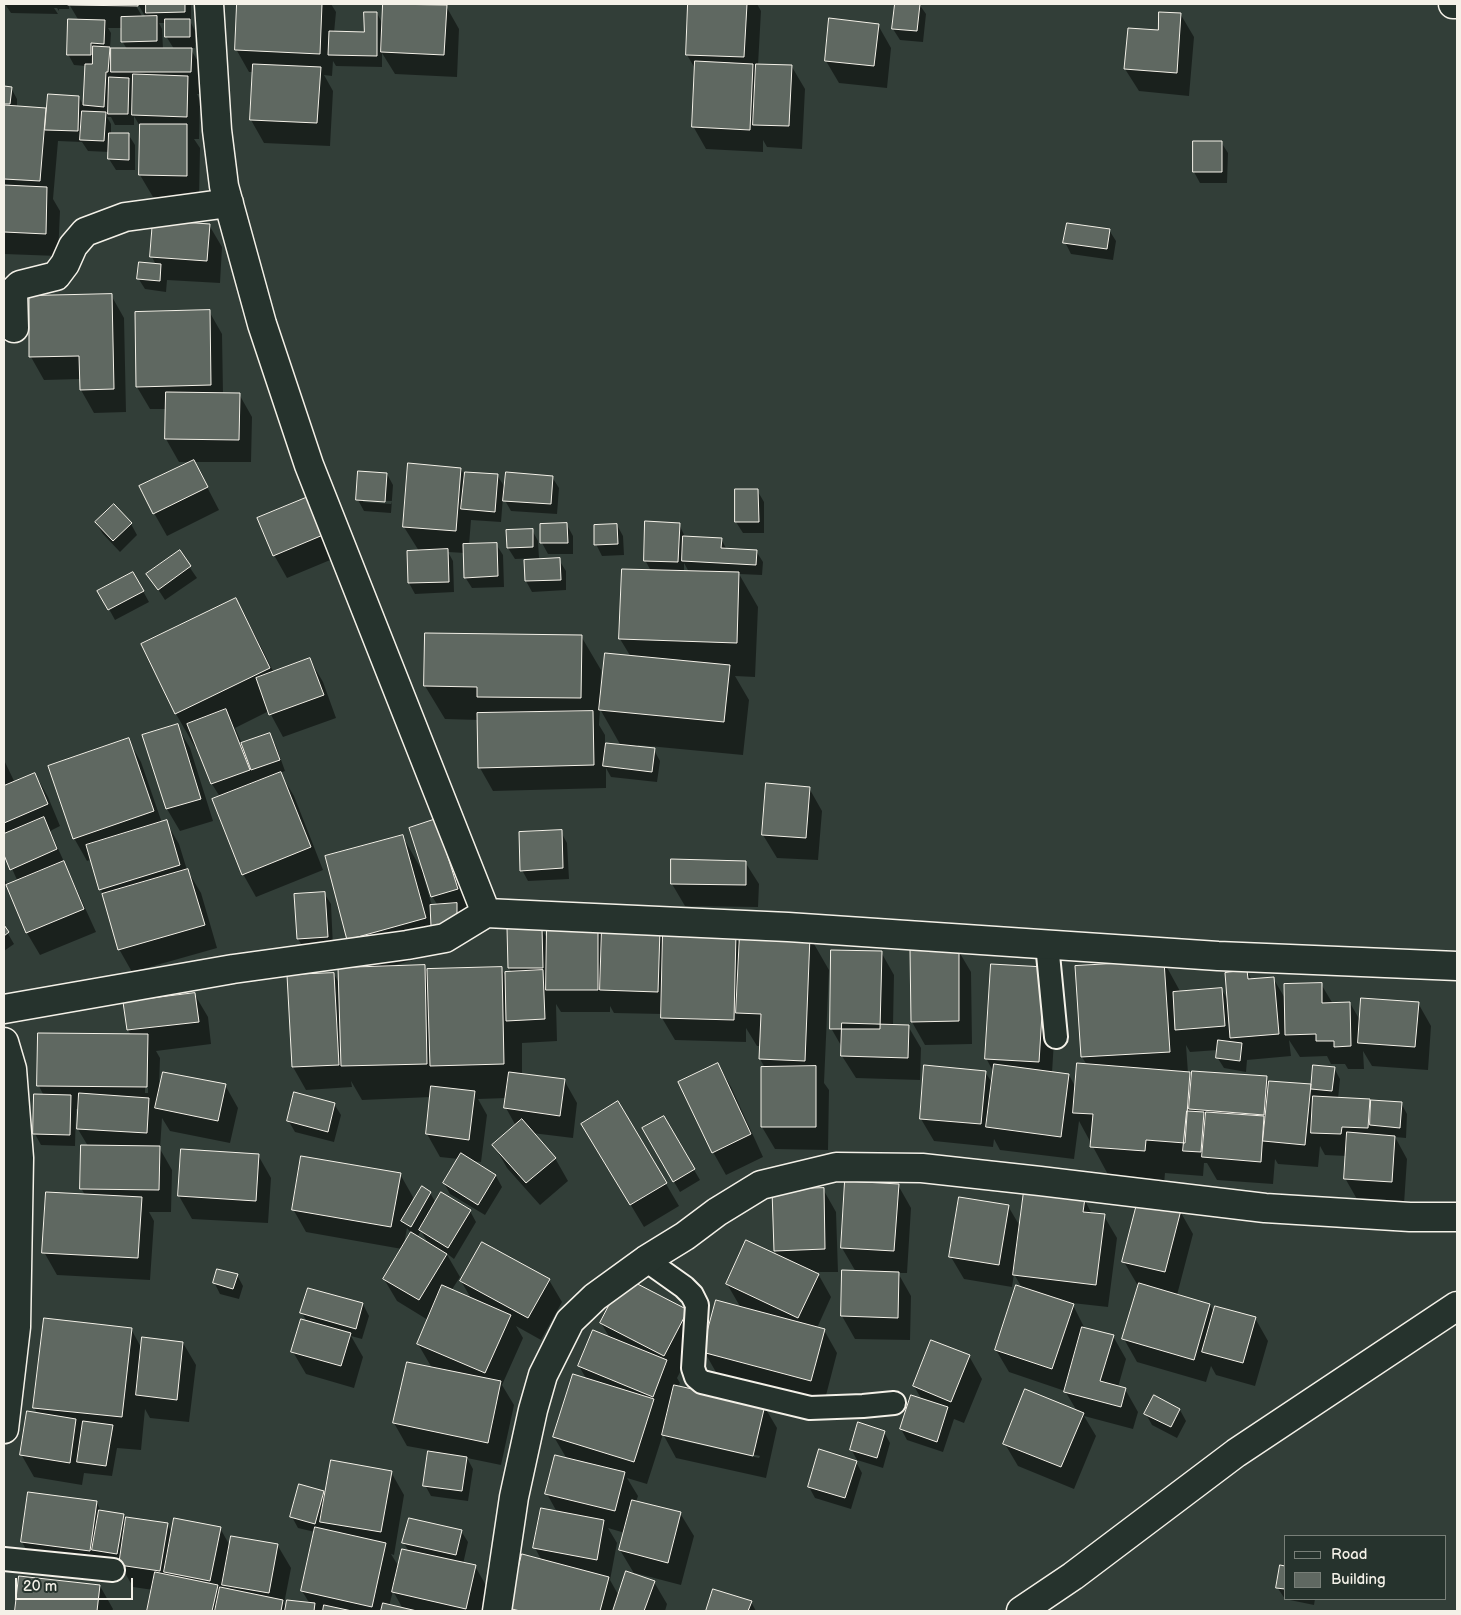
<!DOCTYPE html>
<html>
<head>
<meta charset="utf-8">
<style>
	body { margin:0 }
	#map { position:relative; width:1461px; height:1615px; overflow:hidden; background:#323e38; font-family:"Balsamiq Sans",sans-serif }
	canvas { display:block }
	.frame { position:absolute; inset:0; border:5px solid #f4f1e8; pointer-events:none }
	.legend { position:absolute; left:1284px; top:1535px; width:162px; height:65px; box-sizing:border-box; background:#26332d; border:1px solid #787f78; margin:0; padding:6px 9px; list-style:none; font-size:15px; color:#f4f1e8 }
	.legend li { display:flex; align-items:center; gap:10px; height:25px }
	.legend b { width:25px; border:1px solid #787f78 }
	.scale { position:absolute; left:15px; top:1578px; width:118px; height:22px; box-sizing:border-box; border:2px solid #f4f1e8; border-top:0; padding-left:6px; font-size:15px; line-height:18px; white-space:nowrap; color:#f4f1e8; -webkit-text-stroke:4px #26332d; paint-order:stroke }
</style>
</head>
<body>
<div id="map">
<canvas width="1461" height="1615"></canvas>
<div class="frame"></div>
<ul class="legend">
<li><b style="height:6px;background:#26332d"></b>Road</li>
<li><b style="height:14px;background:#5f6861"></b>Building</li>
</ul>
<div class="scale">20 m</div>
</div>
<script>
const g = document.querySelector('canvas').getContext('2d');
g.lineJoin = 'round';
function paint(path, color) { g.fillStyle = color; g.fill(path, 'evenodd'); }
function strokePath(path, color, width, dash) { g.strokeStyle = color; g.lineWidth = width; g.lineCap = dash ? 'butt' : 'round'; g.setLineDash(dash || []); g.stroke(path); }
paint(new Path2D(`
	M5,4H135L143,18H146L138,4H191V23L195,31V48H190L204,72L203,94H197L200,100L199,139H194L200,148L199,198L153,197L140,175L141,128L134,116V125H115L111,117H107L111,124V134H128L135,145V170H116L109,159L110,152L88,151L82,142L58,141L53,199L60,211L58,256L4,254V88H11L17,99V107L45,109L48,114L79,97L84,107L86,66L74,65L68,54L79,21L69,4V9H59V11L57,8H54L58,14L11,13ZM159,23H166V36L174,49H163L162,29ZM108,28H122V41L127,49H110L111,33Z
	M239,4H331L336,12L334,33L365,34L377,13L383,25L385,4H432L433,6H446L459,29L457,77L395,74L382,53V67L336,66L333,61L332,76L324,75L333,91L330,146L264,143L251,120L254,72H249L236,49Z
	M690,4H757L761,11L758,65L792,67L805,89L802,149L767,147L763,140V152L706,149L693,126L696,70L687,55Z
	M896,4H919L926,14L923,42L900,40L893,29Z
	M1181,15L1194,37L1189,96L1139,91L1125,69L1159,32Z
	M878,25L891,48L887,88L839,83L826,61Z
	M1194,142H1221L1228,153L1227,183H1200L1194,172Z
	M209,225L222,247L220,283L167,280L166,292L145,289L138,278L156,265L152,257Z
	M1109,230L1116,241L1113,260L1071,254L1065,242Z
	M111,295L124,318L126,412L94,413L81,390V379L44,380L31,357L30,297Z
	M209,311L222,334L223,394H239L252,417L251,462H194L219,510L167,536L154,513L193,462H179L166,439L167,409H150L137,387Z
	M461,469L465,477L497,475L506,489L552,477L559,488L557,514L511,511L503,497L501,522L471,520L469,545L496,544L503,555L504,587L472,588L465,577V553L448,552L453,561L454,592L415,594L409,583L419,551L404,527Z
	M387,474L393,485L391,513L364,511L358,500ZM363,500L392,501L391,504L363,502Z
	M757,490L764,502V533H743L736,522Z
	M307,498L335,558L287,578L274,555Z
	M114,506L131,524L137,535L120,552L103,534L96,523Z
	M679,524L685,537L721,539L727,550L756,551L763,562L762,575L739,574L758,607L755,677L735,676L749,700L743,755L638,745L637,748L654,750L660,761L657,782L611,777L606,768V788L493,791L480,768L479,720L445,719L425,686L581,636L601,670L600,695H602L631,657L620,639L623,570L651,571L645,560ZM684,563L689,572H684ZM600,709L612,730L621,746L605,744V735L599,725Z
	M541,525H567L573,536V554H548L542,543Z
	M617,525L623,536L624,555L602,556L596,544Z
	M532,530L538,541L539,558L515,559L508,548Z
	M179,552L197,578L165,600L148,574Z
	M559,560L566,571V590L532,592L526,581Z
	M133,573L149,602L115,620L99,591Z
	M235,600L254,633L274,673L310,660L323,682L336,718L283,737L269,711L235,728L242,744L270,735L276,746L285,771L280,773L294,796L323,870L256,897L243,874L220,797L212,784L197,746L195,747L176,714L142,645Z
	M177,726L190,748L213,821L180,831L167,809L144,736Z
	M128,740L141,762L162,823L166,822L179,844L187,870L201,893L217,948L132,972L119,949L92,859L87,861L74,838Z
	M4,760L15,783L35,774L48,797L60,826L50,831L96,932L40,955L27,933L7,885L4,887V878L8,886L18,882L4,851Z
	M809,788L822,811L818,860L777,858L763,835Z
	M411,828L449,843L470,911L444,952L391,966H424L429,975L501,968L506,977L512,973L509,968L508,929L541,928L548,940L597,926L603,936L660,930L664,938L735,934L740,944L810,937L829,970L824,1083L829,1090L828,1150L775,1149L762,1127L765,1068L760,1059V1046H757L746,1028V1042L675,1040L662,1018V1014L614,1013L610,1006V1012H561L556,1004L557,1041L522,1043V1075L564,1080L577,1103L573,1138L532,1133L555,1158L568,1181L540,1205L507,1168L494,1145L516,1126L506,1108L507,1098L478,1099L487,1115L481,1162L471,1161L496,1176L502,1187L485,1215L450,1194L444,1183L459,1159L440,1157L427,1134L431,1097L362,1100L351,1081L352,1087L306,1090L293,1067L289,976L334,974L340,985L365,968L349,939L403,837L424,874ZM425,874L432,896L438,906H432L423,875Z
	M561,832L567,843L569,879L528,881L522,870Z
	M745,862L759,884L758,907L685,906L672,884Z
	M324,893L331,904L333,948L305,950L298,939L296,895Z
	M4,927L14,944L4,951Z
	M911,950H958L971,972L972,1044L925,1045L912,1022Z
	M881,952L894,975L893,1025L908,1026L921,1048L920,1080L856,1078L842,1056L843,1049L831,1028Z
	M1164,962L1181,993L1222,990L1229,1002L1247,972L1252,980L1273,978L1286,1000L1321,984L1333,1004L1350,1003L1361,1022L1418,1003L1431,1026L1428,1070L1372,1066L1363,1051L1364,1069H1348L1345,1064H1331L1327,1056L1300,1057L1289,1040L1291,1056L1247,1060L1246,1072L1224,1068L1217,1057L1218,1050L1190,1052L1186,1045L1188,1073H1189L1192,1078H1266L1269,1082L1310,1086L1312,1090L1314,1066L1334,1068L1340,1079L1338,1099L1369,1100L1372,1106L1401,1103L1407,1114L1406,1138L1395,1137L1407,1159L1404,1204L1358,1201L1345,1178L1347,1156L1325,1155L1320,1146L1318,1167L1278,1164L1275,1159L1273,1184L1217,1180L1207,1163H1204L1203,1176L1165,1173L1164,1184L1111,1180L1079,1121L1074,1159L1000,1150L994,1139L993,1147L934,1141L921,1119L985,1072L993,1084L994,1073L986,1058L1057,991L1052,1073L1069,1075L1076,1088L1087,1065L1082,1057Z
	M195,995L208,1017L211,1044L156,1051L160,1058L159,1087L225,1085L238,1108L230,1143L170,1131L162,1118L160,1149L172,1170L171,1212H149L154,1221L150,1280L57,1275L44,1252L85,1195L81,1188L88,1146L76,1126H78L79,1109H76L75,1146L41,1145L35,1134L36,1096H44L39,1086L131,1035L128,1030L125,1003ZM146,1056H148V1093H145Z
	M718,1064L731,1087L763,1157L726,1175L713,1152Z
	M334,1104L341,1115L334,1142L295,1132L288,1120Z
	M663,1117L700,1180L680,1192L643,1129Z
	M4,1119L6,1184L4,1185Z
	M596,1147L666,1184L679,1206L644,1227Z
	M182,1151L258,1155L271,1178L268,1223L192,1219L179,1196Z
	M400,1174L413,1197L411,1206L430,1193L436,1203L470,1211L476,1222L454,1259L446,1253L460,1277L451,1291L472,1300L461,1281L549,1280L562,1302L541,1340L516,1326L523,1338L502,1385L514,1405L501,1465L467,1458L473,1469L468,1501L431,1496L425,1485L429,1450L407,1446L394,1423L432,1368L418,1344L428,1320L397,1301L384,1279L402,1249L306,1232L293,1209ZM407,1228L411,1233L404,1244ZM421,1231L428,1243L417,1237Z
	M846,1182L898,1185L911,1208L907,1273H898L911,1296L910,1340L855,1339L842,1316L856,1272L842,1248Z
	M823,1189L836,1212L838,1272H817L831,1297L817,1328L824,1330L837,1353L824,1403L717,1374L704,1351L741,1308L727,1284L777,1256L775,1251Z
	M1084,1199L1092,1214L1104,1216L1117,1238L1108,1307L1072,1303L1085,1329L1113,1336L1126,1359L1118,1387L1125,1389L1138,1412L1133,1429L1084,1416L1096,1436L1074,1489L1018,1466L1005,1444L1077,1411L1065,1391L1009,1372L996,1350L1022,1288L1014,1274L1012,1287L964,1279L951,1257L1008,1206L1021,1228Z
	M1180,1211L1193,1234L1177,1295L1210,1305L1214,1313L1255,1318L1268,1341L1255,1386L1216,1375L1211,1366L1206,1382L1137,1362L1124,1339L1139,1285L1137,1284L1124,1262Z
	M237,1275L243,1286L239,1299L220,1294L214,1282Z
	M308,1289L363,1304L369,1316L362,1339L351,1336L363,1357L354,1388L306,1374L293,1352L307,1322L302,1313Z
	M687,1311L700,1333L677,1378L680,1383L678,1387L764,1406L777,1428L766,1478L676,1458L663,1434L647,1484L627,1478L638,1496L636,1502L680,1513L694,1536L681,1585L635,1573V1575L620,1550L625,1533L608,1528L617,1543L610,1580L619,1596L654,1582L667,1604L665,1611H511L509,1608L542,1561L535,1548L557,1512L547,1494L567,1459L554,1437L587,1380L579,1366L610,1338L601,1323ZM679,1438L760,1456L759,1458L679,1440Z
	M131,1329L142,1349L183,1343L196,1365L189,1422L150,1418L145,1409L141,1450L117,1448L112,1476L84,1473L82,1485L34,1477L21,1454L38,1414L34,1408Z
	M969,1356L982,1379L964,1423L954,1419L943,1452L907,1440L901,1429L922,1400L914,1386Z
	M1180,1410L1186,1421L1177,1438L1152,1425L1146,1414Z
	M884,1432L890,1443L883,1468L857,1460L851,1449Z
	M856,1462L862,1473L851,1509L815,1498L809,1487Z
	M391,1472L404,1495L394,1555L391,1554L399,1567L409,1552L404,1543L461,1531L468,1542L463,1564L475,1566L488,1589L483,1611H148L153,1590L133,1587L120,1564L35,1565L22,1542L96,1502L101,1511L123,1515L127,1521L167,1524L172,1533L220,1528L230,1546H278L291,1568L284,1604L287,1608L310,1604L302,1591L315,1532L298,1528L292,1517L323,1492L326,1497ZM393,1591L403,1609L389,1606Z
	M1285,1567V1599L1277,1587Z
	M20,1578L100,1586L113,1609L112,1611H17Z
	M714,1591L751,1602L756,1611H707Z
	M1285,1599H1315L1314,1605Z`), '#0007');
const building = new Path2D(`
	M68,4H138V6L68,5Z
	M146,4H185V12L146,13Z
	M237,4H322L320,54L235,50Z
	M383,4L447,5L444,55L381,52Z
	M688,4H747L744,57L686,55Z
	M895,4H920L917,31L892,29Z
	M364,12H377V56L328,55L329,31L364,32Z
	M1159,12L1181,13L1177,73L1124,69L1128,28L1158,30Z
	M157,16V41L121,42V17Z
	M829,18L879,24L874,66L825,61Z
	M68,19L105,20L104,44L91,43V55H67Z
	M165,19H190V37H165Z
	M93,46L110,47L108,72H106L104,107L83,105L85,64H92Z
	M111,48H192L191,72H111Z
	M695,61L753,64L750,130L692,127Z
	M253,64L321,67L317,123L250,120Z
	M756,64L792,65L789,126L753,125Z
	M133,74L188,76L187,117L132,115Z
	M109,77L129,78L128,114H108Z
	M4,86L12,87L10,104H4Z
	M48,94L79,96L78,131L45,130Z
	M4,105L46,108L40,181L4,179Z
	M82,111L106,112L104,141L80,140Z
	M140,124H187V176L139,175Z
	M109,133H129V160L108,159Z
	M1193,141H1222V172H1193Z
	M4,185L47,187L46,234L4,232Z
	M153,220L210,224L207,261L150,257Z
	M1067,223L1110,229L1107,249L1063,243Z
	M139,262L161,264L160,281L137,279Z
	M112,294L114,389L80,390L79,356L29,357V296Z
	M210,310L211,385L136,387L135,312Z
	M166,392L240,393L239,440L165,439Z
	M194,460L208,487L153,514L139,486Z
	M408,463L461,468L456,531L403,527Z
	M358,471L387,473L385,502L356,500Z
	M465,472L498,474L495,512L461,509Z
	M506,472L553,476L551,504L503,501Z
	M735,489H758L759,522H735Z
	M308,497L323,535L273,556L257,518Z
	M114,504L132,523L113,541L95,522Z
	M645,521L680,523L678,562L644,561Z
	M567,523L568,543H540V524Z
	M617,524L618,544L594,545V525Z
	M533,529V547L507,548L506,530Z
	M683,536L722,538L721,548L757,550L756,565L682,561Z
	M497,543L498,576L464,578L463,544Z
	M448,549L449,582L408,583L407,551Z
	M180,550L191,566L158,590L146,574Z
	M560,558L561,580L525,581L524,560Z
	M622,569L739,572L737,643L619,639Z
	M133,572L144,591L108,610L97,591Z
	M236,598L270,668L175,714L141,644Z
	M425,633L582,635L581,698L477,697V687L424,686Z
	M605,653L730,665L724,722L599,710Z
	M310,658L324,695L269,715L256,678Z
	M226,709L250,770L211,784L187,724Z
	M593,711L594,765L478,768L477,713Z
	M178,724L201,799L166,809L142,735Z
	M270,733L280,760L251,770L241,743Z
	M129,738L154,811L73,839L48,766Z
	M606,743L655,748L652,772L603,766Z
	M281,772L311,847L242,875L212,799Z
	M35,773L48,804L4,823V786Z
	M766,783L810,787L806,838L762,835Z
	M44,817L57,849L10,870L4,855V834Z
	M436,819L458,889L431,897L409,828Z
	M167,820L180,865L99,890L86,845Z
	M562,830L563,868L520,871L519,832Z
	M403,835L426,918L347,940L325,856Z
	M671,859L746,861V885L671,884Z
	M64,861L84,909L26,933L6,885Z
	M188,869L205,925L118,950L102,894Z
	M325,892L328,937L297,939L294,894Z
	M457,903V924L431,926L430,905Z
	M4,925L9,932L4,936Z
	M547,925H598V990H546Z
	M542,927L543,968H508L507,928Z
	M602,927L660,929L658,992L600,990Z
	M663,932L736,933L734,1020L661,1018Z
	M740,933L810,936L805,1061L759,1059L761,1014L736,1013Z
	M959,948V1021L911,1022L910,949Z
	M831,950L882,951L880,1029H830Z
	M1164,961L1170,1052L1081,1057L1075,966Z
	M991,964L1045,967L1039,1062L985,1059Z
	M425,965L427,1064L341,1066L338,968Z
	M502,967L504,1064L430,1066L427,969Z
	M543,970L545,1019L506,1021L505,972Z
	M1247,970L1248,979L1274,977L1279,1034L1230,1038L1225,973Z
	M334,973L339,1065L292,1067L287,975Z
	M1322,983V1003L1350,1002L1351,1046L1334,1047V1041H1316V1034L1285,1035L1284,984Z
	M1222,988L1225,1026L1175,1030L1173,992Z
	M195,993L199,1022L127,1030L123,1002Z
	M1361,998L1419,1002L1415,1047L1358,1043Z
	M842,1023L909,1025L908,1058L841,1056Z
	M38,1033L148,1034L147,1087L37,1086Z
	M1218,1040L1242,1043L1240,1061L1216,1058Z
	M718,1063L751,1134L712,1153L678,1082Z
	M1077,1063L1190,1072L1185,1143L1146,1140L1145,1151L1090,1147L1093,1114L1073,1113Z
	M994,1064L1069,1074L1061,1137L986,1127Z
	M924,1065L986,1071L981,1124L920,1119Z
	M1313,1065L1335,1067L1332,1091L1311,1089Z
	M816,1066V1127H761V1067Z
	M1192,1071L1267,1076L1264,1115L1189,1109Z
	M163,1072L226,1084L218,1121L155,1108Z
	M509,1072L565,1079L560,1116L504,1108Z
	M1269,1081L1311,1084L1305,1145L1263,1141Z
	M431,1086L475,1091L469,1140L426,1134Z
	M294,1092L335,1103L328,1132L287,1121Z
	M79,1093L149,1098L147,1133L77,1129Z
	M34,1094L71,1095L70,1135L33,1134Z
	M1313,1096L1370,1099L1368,1128L1342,1127L1341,1134L1311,1133Z
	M1371,1100L1402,1102L1400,1128L1370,1125Z
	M618,1101L667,1183L630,1205L581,1124Z
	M1187,1111L1204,1112L1201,1152L1183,1151Z
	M1206,1112L1264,1116L1261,1162L1202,1157Z
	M664,1116L695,1169L673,1182L642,1128Z
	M522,1119L556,1158L526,1183L492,1145Z
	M1347,1132L1395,1136L1392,1182L1344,1179Z
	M81,1145L160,1146L159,1190L80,1189Z
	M181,1149L259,1154L256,1201L178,1196Z
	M461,1153L496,1175L478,1205L443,1183Z
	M301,1156L401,1173L391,1227L292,1210Z
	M845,1181L899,1184L894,1251L841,1248Z
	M422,1186L431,1192L411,1227L401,1221Z
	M824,1188L825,1249L774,1251L772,1190Z
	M1024,1191L1085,1198L1083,1212L1105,1214L1096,1285L1013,1275Z
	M46,1192L142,1197L138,1258L42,1253Z
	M441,1192L471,1210L448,1248L419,1230Z
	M959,1197L1009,1205L999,1265L949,1257Z
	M1138,1200L1181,1210L1165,1272L1122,1262Z
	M411,1232L447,1254L419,1300L383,1279Z
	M746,1240L819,1274L798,1318L726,1284Z
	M482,1242L550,1279L528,1318L460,1281Z
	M217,1269L238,1274L233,1289L213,1283Z
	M842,1270L899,1272L898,1318L841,1316Z
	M624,1277L688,1310L664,1356L600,1323Z
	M1139,1283L1210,1304L1194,1360L1122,1339Z
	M442,1285L511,1315L485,1373L417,1344Z
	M1016,1285L1074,1304L1052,1369L995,1350Z
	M308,1288L363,1303L356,1329L300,1313Z
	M716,1300L825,1329L811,1381L702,1352Z
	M1215,1306L1256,1317L1243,1363L1202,1352Z
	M44,1318L132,1328L122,1417L33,1408Z
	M301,1319L351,1333L341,1366L291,1352Z
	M1082,1327L1114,1335L1100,1381L1126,1388L1121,1407L1064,1392Z
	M593,1330L667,1360L653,1397L578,1366Z
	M142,1337L183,1342L177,1400L136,1395Z
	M931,1340L970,1355L951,1402L913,1386Z
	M407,1362L501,1381L488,1443L393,1423Z
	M573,1374L654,1399L634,1462L553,1437Z
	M674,1385L765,1405L753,1456L662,1435Z
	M1025,1389L1084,1413L1061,1467L1003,1444Z
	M911,1395L948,1407L937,1442L900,1429Z
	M1154,1395L1180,1409L1171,1427L1144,1414Z
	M27,1411L76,1419L70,1463L20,1455Z
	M83,1421L113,1425L106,1466L77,1462Z
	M858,1422L885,1431L877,1458L850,1450Z
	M819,1449L857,1461L845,1498L808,1487Z
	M428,1451L467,1457L462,1491L423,1486Z
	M555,1455L625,1472L615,1511L545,1494Z
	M331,1460L392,1471L381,1532L320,1522Z
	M299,1484L324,1491L315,1524L290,1517Z
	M28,1492L97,1501L90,1551L21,1542Z
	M632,1500L681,1512L668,1563L619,1550Z
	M541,1508L604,1520L597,1560L533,1548Z
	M99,1510L124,1514L117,1554L92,1550Z
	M126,1517L168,1523L160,1571L119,1565Z
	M174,1518L221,1527L210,1581L164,1572Z
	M409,1518L462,1530L456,1555L402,1543Z
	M315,1527L386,1543L372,1607L301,1591Z
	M231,1536L278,1544L269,1593L222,1585Z
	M402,1549L476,1565L466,1609L392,1592Z
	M522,1554L609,1577L600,1611H520L508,1608Z
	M1280,1565L1285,1566V1589L1276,1588Z
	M626,1571L655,1581L644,1611H613Z
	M155,1572L218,1585L212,1611H147Z
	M19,1576L100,1585L97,1611H15Z
	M220,1587L283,1600L281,1611H215Z
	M713,1589L752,1601L748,1611H706Z
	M287,1600L315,1603L314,1611H285Z
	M383,1603L417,1611H381Z
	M324,1605L352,1611H323Z`);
paint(building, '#5f6861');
strokePath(building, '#f4f1e8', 1);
const service = new Path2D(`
	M1047,944L1056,1037
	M646,1260L684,1287L692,1295L697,1305L693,1368L696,1377L702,1382L810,1408L863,1406L894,1403
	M4,1559L113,1570`);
const minor = new Path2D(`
	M209,4L217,130L224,186L262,324L309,465L486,913
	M1453,4H1457
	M14,328L13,292L20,285L56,276L65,264L73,246L85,232L125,217L229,203
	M4,1009L233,969L407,945L445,938L486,913L788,927L1218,956L1457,966
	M497,1611L514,1497L533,1410L543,1375L570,1321L595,1297L646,1260L685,1236L717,1212L761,1185L836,1167L922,1168L1040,1181L1265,1208L1410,1217H1457
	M1021,1611L1073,1576L1236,1453L1457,1306`);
const tertiary = new Path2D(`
	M4,1042L12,1069L19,1158L16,1327L4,1429`);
strokePath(service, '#f4f1e8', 26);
strokePath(minor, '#f4f1e8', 31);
strokePath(tertiary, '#f4f1e8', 31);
strokePath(service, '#26332d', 22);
strokePath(minor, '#26332d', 28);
strokePath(tertiary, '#26332d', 28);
</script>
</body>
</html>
